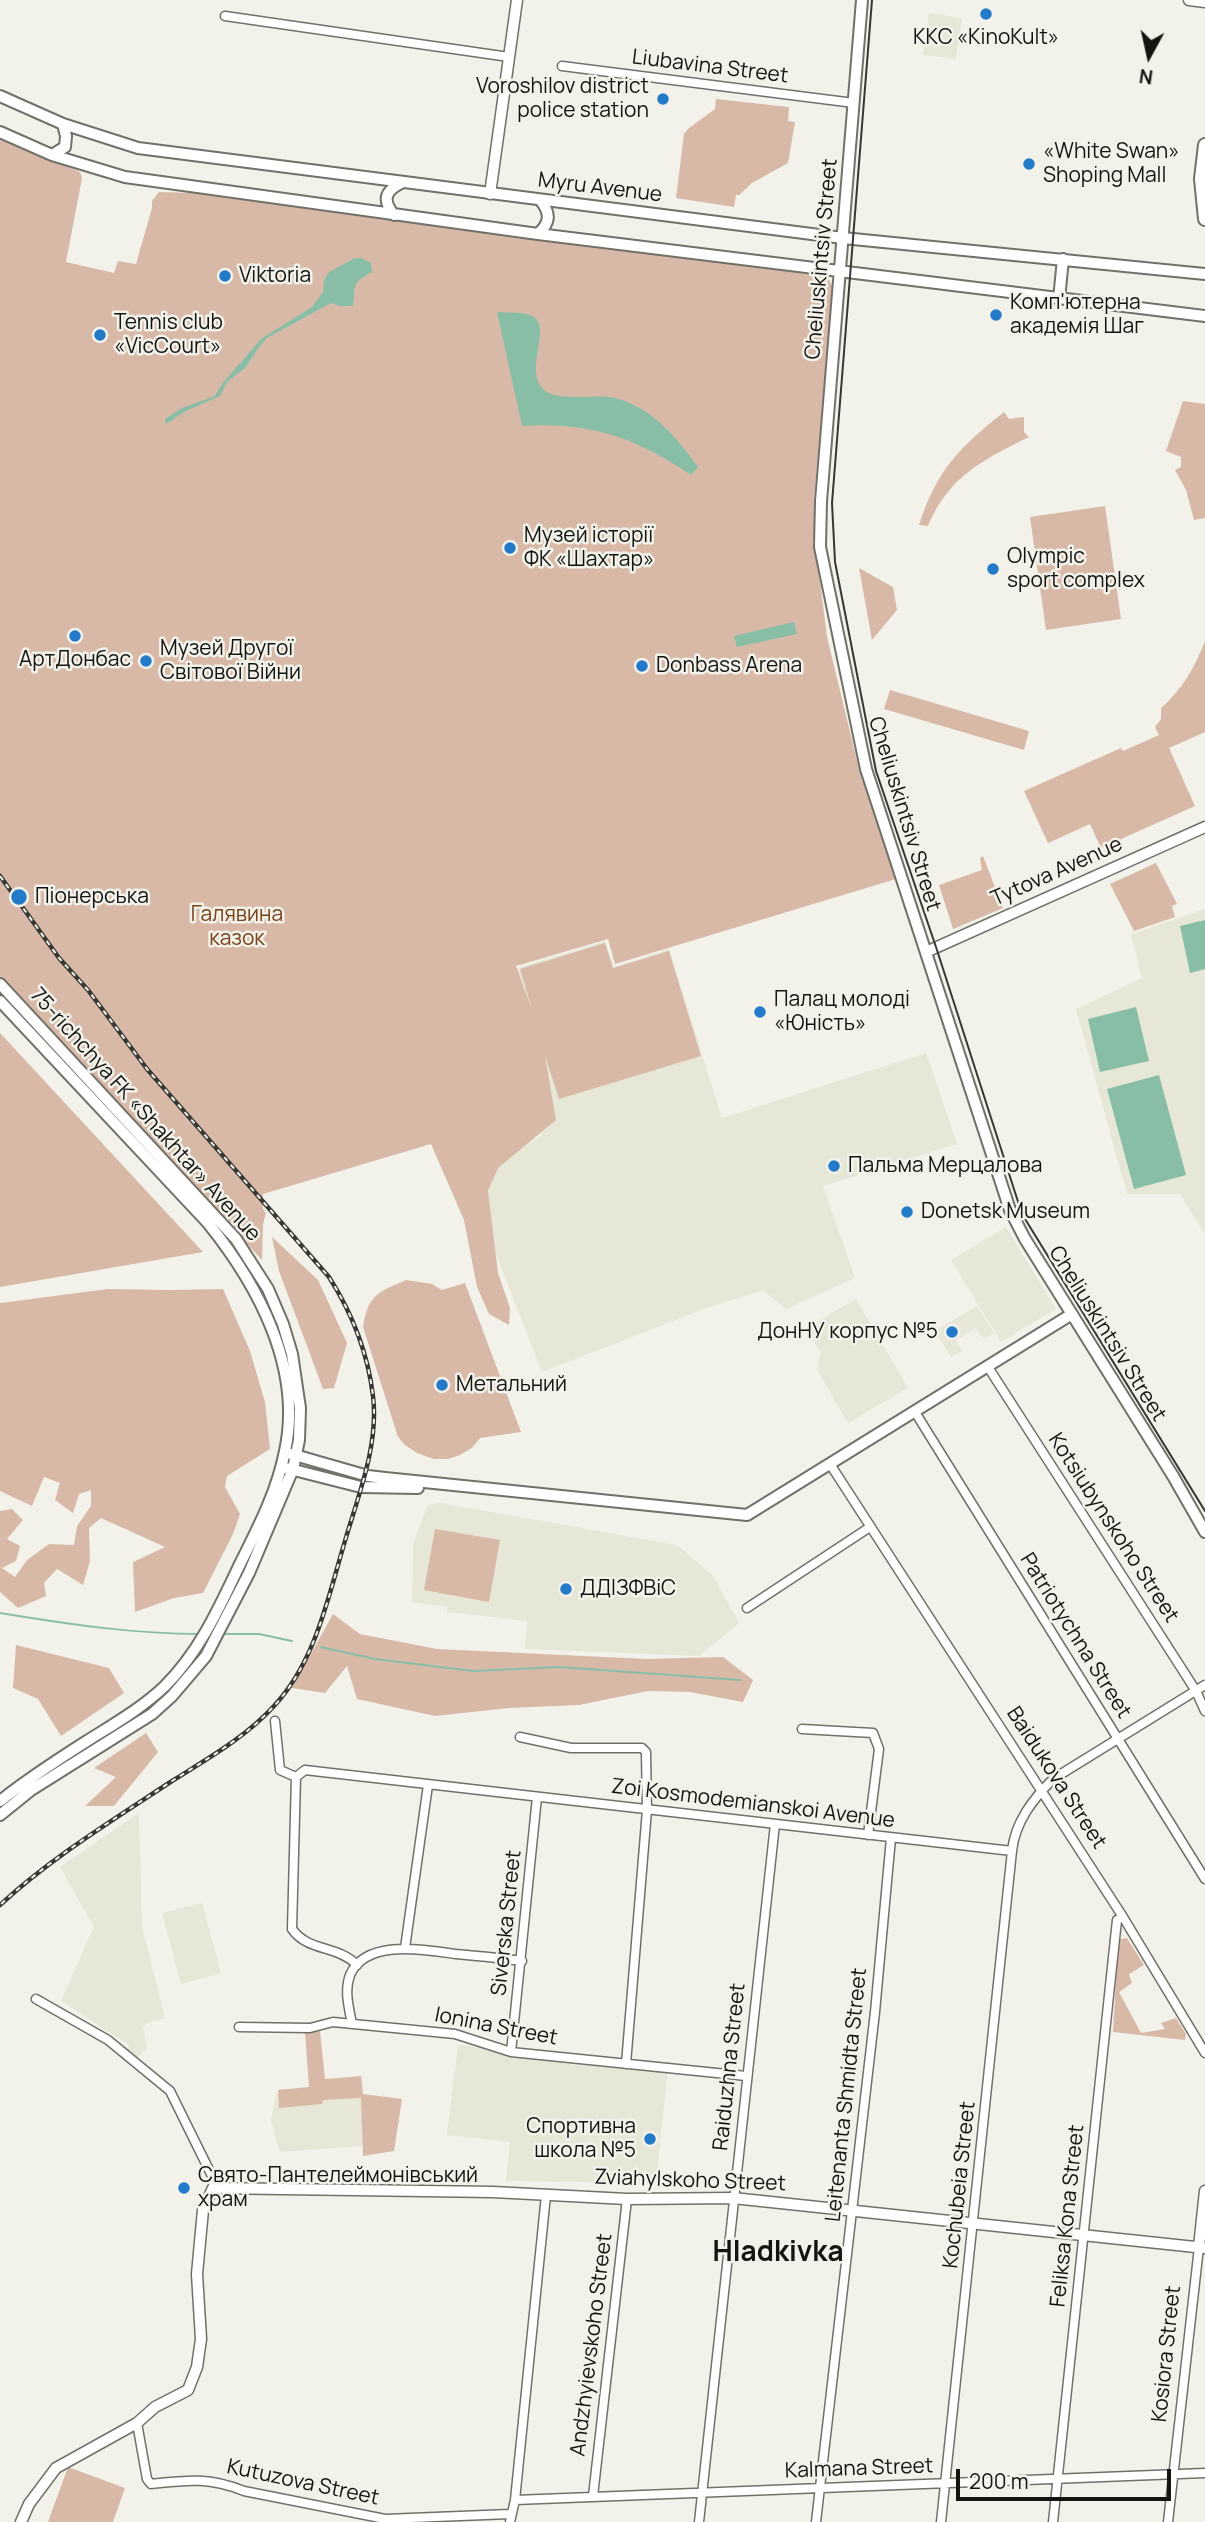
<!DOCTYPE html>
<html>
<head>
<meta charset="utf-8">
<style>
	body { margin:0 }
	#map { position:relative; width:1205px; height:2522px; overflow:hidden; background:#f2f2ea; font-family:Manrope,sans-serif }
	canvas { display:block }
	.north { position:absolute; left:1114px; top:21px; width:70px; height:70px; -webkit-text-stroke:5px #f2f2ea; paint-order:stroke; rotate:188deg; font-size:19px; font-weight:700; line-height:28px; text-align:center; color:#141411 }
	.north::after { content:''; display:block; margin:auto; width:24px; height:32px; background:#141411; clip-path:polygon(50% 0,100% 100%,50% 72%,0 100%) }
	.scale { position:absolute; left:956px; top:2469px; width:215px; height:32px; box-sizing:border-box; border:4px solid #141411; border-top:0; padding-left:9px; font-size:21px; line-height:24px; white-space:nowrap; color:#141411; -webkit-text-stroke:5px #f2f2ea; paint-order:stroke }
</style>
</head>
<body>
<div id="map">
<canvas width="1205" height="2522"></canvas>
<div class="north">N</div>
<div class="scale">200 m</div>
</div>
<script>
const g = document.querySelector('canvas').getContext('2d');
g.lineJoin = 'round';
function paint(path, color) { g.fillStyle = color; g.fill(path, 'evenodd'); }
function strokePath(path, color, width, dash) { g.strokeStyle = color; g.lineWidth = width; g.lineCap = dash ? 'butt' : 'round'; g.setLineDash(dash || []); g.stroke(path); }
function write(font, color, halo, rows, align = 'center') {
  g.font = font + ' Manrope,sans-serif'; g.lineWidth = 5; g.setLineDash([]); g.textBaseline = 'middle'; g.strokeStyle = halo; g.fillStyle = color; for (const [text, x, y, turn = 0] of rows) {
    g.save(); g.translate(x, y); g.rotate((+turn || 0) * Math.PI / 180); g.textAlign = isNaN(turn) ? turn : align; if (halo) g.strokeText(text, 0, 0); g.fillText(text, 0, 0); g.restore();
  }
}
paint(new Path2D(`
	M929,13L962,18L956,59L923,55Z
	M1205,909V1235L1180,1194H1127L1076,1009L1142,978L1131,934Z
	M605,941L614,967L669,949L722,1118L926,1053L957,1144L823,1186L855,1278L786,1309L763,1290L704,1309L542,1372L490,1239L486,1171L542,1135L491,976Z
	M1006,1227L1056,1309L1001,1342L951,1260Z
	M856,1299L908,1388L848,1423L817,1370L821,1353L806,1328Z
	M977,1306L994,1333L984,1339L976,1328L956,1340L962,1351L951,1357L935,1331Z
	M441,1503L677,1545L713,1576L739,1623L699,1656L525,1649L527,1621L447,1612V1607L412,1602L413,1544L428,1505Z
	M139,1813L142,1927L165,2018L149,2022L143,2027L147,2049L136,2058L127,2051L129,2045L61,2001L94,1927L60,1867Z
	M202,1903L221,1973L181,1984L162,1913Z
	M458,2045L668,2067L656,2183L506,2181L510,2142L447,2135Z
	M361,2087L363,2146L280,2152L271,2121L276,2094Z`), '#e6e7d7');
paint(new Path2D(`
	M716,99L789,107L788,121L795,122L788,163L752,183L739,195H736L734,207L676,198L684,134L689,128L715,109Z
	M0,137L80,172L82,178L66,262L114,273L118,261L136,264L152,208V201L159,192L196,193L373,218L821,275L829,279L833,288L814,499L815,541L827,637L859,769L896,879L615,964L608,939L516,966L532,1010L520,969L605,943L613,968L669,951L701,1056L559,1099L545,1056L556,1120L498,1168L488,1191L498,1273L510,1308L509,1325L489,1314L477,1287L464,1220L431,1144L263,1194V1209L266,1213L263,1224L262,1260L0,976Z
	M1183,401L1205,404V518L1194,520L1186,490L1175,470L1181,467V457L1166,451Z
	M1004,412L1009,419L1024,417V432L1029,437C984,459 948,477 928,526L919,525C937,469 960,447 1004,412Z
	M1105,506L1121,619L1046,630L1030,517Z
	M859,568L893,587L897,610L872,640Z
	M1205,641V732L1169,748L1195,806L1101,848L1090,824L1048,843L1024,791L1121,748L1123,751L1159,735L1155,727L1161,719V708C1182,690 1195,667 1205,641Z
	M890,690L1029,731L1024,750L884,709Z
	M983,856L1003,908L953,929L939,885L982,870L980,858Z
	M1156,863L1177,904L1172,906L1175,917L1134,931L1110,884Z
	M0,1033L203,1252L0,1287Z
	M272,1237L318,1280L347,1343L334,1388L323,1389L279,1271Z
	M406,1280L432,1284L442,1290L465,1283L521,1432L480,1438L472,1448L460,1455L448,1459H434L417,1453L405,1445L398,1437L363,1327C368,1295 378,1292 406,1280Z
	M108,1289L171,1290L223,1289L250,1351L265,1402L270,1449L227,1476L225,1487L240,1514L233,1534L203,1593L174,1598L135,1612L133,1562L165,1547L101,1518L89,1528L90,1561L83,1585L57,1569L44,1583L46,1596L18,1608L0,1592V1511L12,1509L23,1520L7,1539L20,1546L16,1561L2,1568L15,1577L27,1560L49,1544L74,1545L77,1526L91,1506V1490L79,1494L73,1513L55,1500L60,1483L44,1477L32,1506L0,1491V1303Z
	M435,1529L500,1540L489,1602L424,1590Z
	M333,1614L360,1634L437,1649L647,1659L723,1657L753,1680L743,1702L690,1692L648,1691L579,1705L509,1708L435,1716L357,1699L347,1666L325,1693L292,1688Z
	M16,1645L109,1668L124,1693L61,1736L38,1699L13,1688Z
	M146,1733L158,1752L114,1806H85L116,1777L94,1768Z
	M1127,1938L1144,1965L1129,1974L1132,1983L1119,1992L1141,2033L1165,2029L1161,2023L1176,2018L1186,2034L1185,2040L1113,2032L1118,1944L1121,1939Z
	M320,2031L325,2079L361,2076L363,2094L402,2099L394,2151L363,2156L361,2098L323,2100L322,2104L279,2108L278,2090L309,2087L305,2032Z
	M68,2467L125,2488L113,2522H48Z`), '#d8b9a8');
paint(new Path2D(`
	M355,258H361L371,263L372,272C349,284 356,288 353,306H340L331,303L267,338L259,347L245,368L227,382L220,396L186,411L166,424L165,419L182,408L215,396L222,384L261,339L312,307L323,292L324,280L329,272Z
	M497,312C508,313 525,311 534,317C551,329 525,368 542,388C555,404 598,392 619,399C654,410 677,438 698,467L691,475C634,437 591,422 522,426Z
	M794,622L797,634L737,647L734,636Z
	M1205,920V969L1190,973L1180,926Z
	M1136,1007L1149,1061L1100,1072L1088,1019Z
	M1159,1075L1186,1175L1134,1189L1107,1089Z`), '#89bea6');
strokePath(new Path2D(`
	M0,1613C67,1624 133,1634 201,1634
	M224,1634H259L292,1641
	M321,1647L375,1659L473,1671L559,1667L740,1680`), '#89bea6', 2);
const minor = new Path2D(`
	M225,16L509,57
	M562,66L854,103
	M988,1367L1196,1691L1205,1711
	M915,1412L1205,1879
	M830,1464L1123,1917L1205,2053
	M747,1608L870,1527
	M275,1721L280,1770L296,1777L305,1770L1012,1851C1015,1822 1033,1799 1053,1779L1205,1685
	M802,1729L873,1733L879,1749L868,1835
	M520,1737L571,1748H642L646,1752L647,1810L626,2064
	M296,1777L292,1929C308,1952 338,1945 357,1965
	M405,1948L428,1785
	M36,1999L108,2040L170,2091L214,2180L213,2188
	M352,2024C349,2008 344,1991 350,1975C366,1938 426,1950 456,1954C478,1956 500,1958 522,1961
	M239,2027L310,2028L333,2022L455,2034L511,2052L746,2076
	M511,2052L537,1797
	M137,2423L147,2479L151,2484C188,2480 209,2477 244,2491L385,2519L510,2514
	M593,2496L627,2199
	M515,2500L1205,2473
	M510,2522L515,2500L546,2195
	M699,2522L775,1824
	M816,2522L875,2012L891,1838
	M941,2522L1012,1851
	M1053,2522L1117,1920L1123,1917
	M1168,2522L1199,2247`);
const tertiary = new Path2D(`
	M1189,0L1205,2
	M490,194L517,0
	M926,952L1205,827
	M1199,2247L1205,2191
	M21,2522L29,2504L56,2468L137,2423L155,2407L188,2390L197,2367L201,2339L197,2274L203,2210L213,2188L493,2192L627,2199L733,2198L1205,2248`);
const secondary = new Path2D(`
	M862,0L821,501L820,547L866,769L1010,1210L1025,1239L1173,1476L1205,1532
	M0,96L63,124L138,148L843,238L1205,274
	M0,132L52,155L125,177L538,234L1205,316
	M52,155L65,147L66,136L63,124
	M394,215C382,200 385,191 401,183
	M538,234C550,223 551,214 541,201
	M1059,299L1063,259
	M0,984L236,1239L268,1289L283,1324L292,1354L300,1408L299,1440L293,1469L249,1573L206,1656L172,1696L152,1714L31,1790L0,1815
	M0,1001L208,1223C258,1285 303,1368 285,1451C277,1492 258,1528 240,1564C219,1608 200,1651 165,1686C142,1708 114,1724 87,1741C57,1760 28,1779 0,1801
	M291,1454L368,1476L385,1478L747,1515L1072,1314
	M286,1468L361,1487L418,1488`);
const primary = new Path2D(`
	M1205,145L1201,179L1205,219`);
strokePath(minor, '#71716a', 11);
strokePath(tertiary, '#71716a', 13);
strokePath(secondary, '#71716a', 14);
strokePath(primary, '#71716a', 16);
strokePath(minor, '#fff', 8);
strokePath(tertiary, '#fff', 10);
strokePath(secondary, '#fff', 10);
strokePath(primary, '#fff', 12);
strokePath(new Path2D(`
	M872,0L832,503L835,562L876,771L936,947L1022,1214L1205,1511`), '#373733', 2);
const rail = new Path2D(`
	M0,876L59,958L88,990L147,1069L329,1277C352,1313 368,1354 373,1396C379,1445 358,1496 345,1541C328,1597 316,1661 274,1706C246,1737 207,1759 172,1781C113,1820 52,1857 0,1905`);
strokePath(rail, '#373733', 4.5);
strokePath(rail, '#f2f2ea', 2, [5]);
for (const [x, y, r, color] of [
	[986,14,7,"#237ac8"],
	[663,99,7,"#237ac8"],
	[1029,164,7,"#237ac8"],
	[225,276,7,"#237ac8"],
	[996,315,7,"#237ac8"],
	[100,335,7,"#237ac8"],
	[510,548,7,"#237ac8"],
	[993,569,7,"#237ac8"],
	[75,636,7,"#237ac8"],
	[146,661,7,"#237ac8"],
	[642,666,7,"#237ac8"],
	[19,897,9,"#237ac8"],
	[760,1012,7,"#237ac8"],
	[834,1166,7,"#237ac8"],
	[907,1212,7,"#237ac8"],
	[952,1332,7,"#237ac8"],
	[442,1385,7,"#237ac8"],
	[566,1589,7,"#237ac8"],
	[650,2139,7,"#237ac8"],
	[184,2188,7,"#237ac8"]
]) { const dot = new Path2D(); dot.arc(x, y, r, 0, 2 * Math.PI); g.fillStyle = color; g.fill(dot); strokePath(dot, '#f2f2ea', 2.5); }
write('21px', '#141411', '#f2f2ea', [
	["KKC «KinoKult»",986,38,"center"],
	["Voroshilov district",649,87,"right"],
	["police station",649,111,"right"],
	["«White Swan»",1043,152],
	["Shoping Mall",1043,176],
	["Viktoria",239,276],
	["Комп'ютерна",1010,303],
	["академія Шаг",1010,327],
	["Tennis club",114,323],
	["«VicCourt»",114,347],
	["Музей історії",524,536],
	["ФК «Шахтар»",524,560],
	["Olympic",1007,557],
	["sport complex",1007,581],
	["Музей Другої",160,649],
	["Світової Війни",160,673],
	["АртДонбас",75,660,"center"],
	["Donbass Arena",656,666],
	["Піонерська",35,897],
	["Палац молоді",774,1000],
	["«Юність»",774,1024],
	["Пальма Мерцалова",848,1166],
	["Donetsk Museum",921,1212],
	["ДонНУ корпус №5",938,1332,"right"],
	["Метальний",456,1385],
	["ДДІЗФВіС",580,1589],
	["Спортивна",636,2127,"right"],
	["школа №5",636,2151,"right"],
	["Свято-Пантелеймонівський",198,2176],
	["храм",198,2200]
], 'left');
write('21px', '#141411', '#f2f2ea', [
	["Liubavina Street",710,67,7],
	["Myru Avenue",600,188,7],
	["Cheliuskintsiv Street",822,259,-85],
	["Cheliuskintsiv Street",904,814,73],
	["Tytova Avenue",1057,872,-24],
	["75-richchya FK «Shakhtar» Avenue",145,1115,48],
	["Cheliuskintsiv Street",1107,1334,58],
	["Kotsiubynskoho Street",1113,1528,57],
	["Patriotychna Street",1075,1636,58],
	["Baidukova Street",1056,1778,57],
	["Zoi Kosmodemianskoi Avenue",753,1804,7],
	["Siverska Street",507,1923,-84],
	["Ionina Street",496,2027,11],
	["Raiduzhna Street",730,2067,-84],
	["Leitenanta Shmidta Street",847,2095,-84],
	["Zviahylskoho Street",690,2181,2],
	["Kochubeia Street",960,2185,-84],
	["Feliksa Kona Street",1068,2216,-84],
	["Andzhyievskoho Street",592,2345,-83],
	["Kosiora Street",1167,2354,-84],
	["Kalmana Street",859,2469,-2],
	["Kutuzova Street",303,2483,12]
]);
write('21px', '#7a4119', '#f2f2ea', [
	["Галявина",237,915],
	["казок",237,939]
]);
write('bold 28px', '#141411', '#f2f2ea', [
	["Hladkivka",778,2253]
]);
</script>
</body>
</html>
